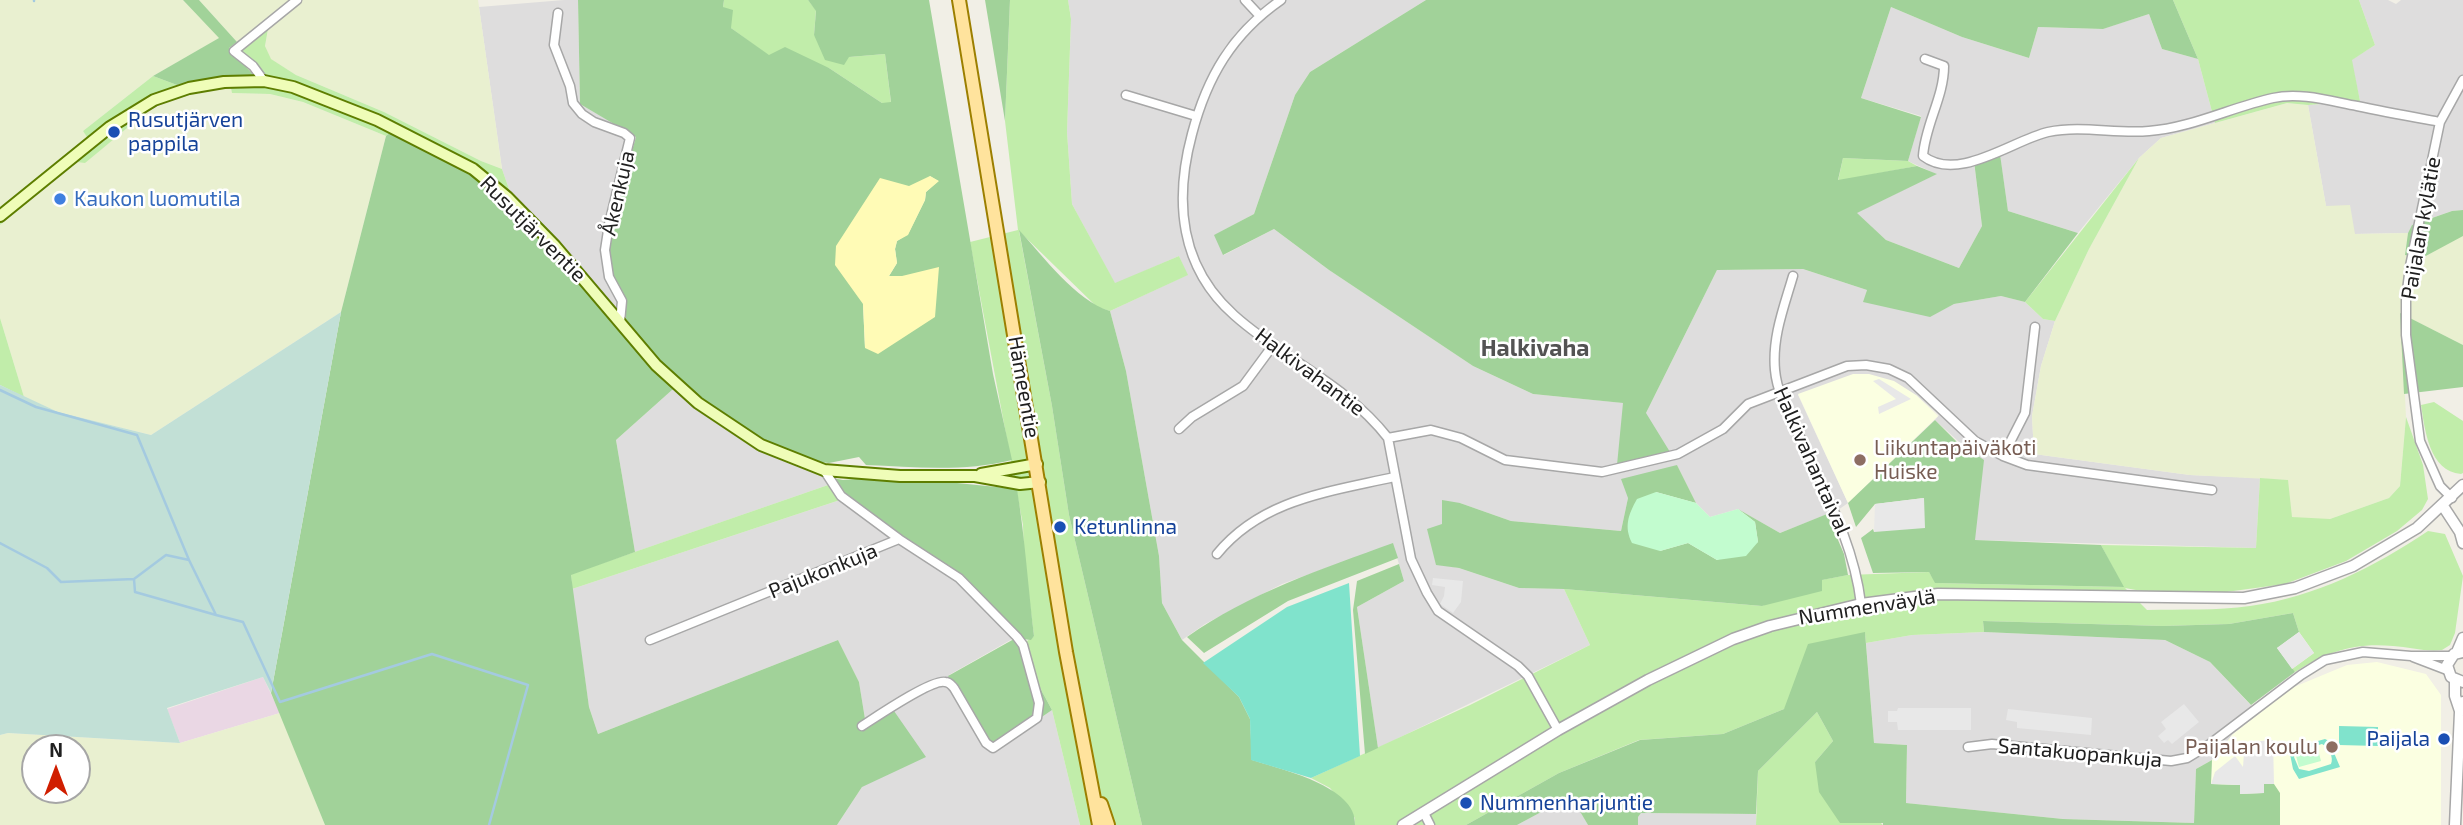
<!DOCTYPE html>
<html>
<head>
<meta charset="utf-8">
<style>
	body { margin:0 }
	#map { position:relative; width:2463px; height:825px; overflow:hidden; background:#f1efe6; font-family:"Exo 2",sans-serif }
	canvas { display:block }
	.north { position:absolute; left:21px; top:734px; width:70px; height:70px; box-sizing:border-box; background:#fff; border:2px solid #a6a6a6; border-radius:50%; rotate:0deg; font-size:19px; font-weight:700; line-height:28px; text-align:center; color:#202020 }
	.north::after { content:''; display:block; margin:auto; width:24px; height:32px; background:#d01e00; clip-path:polygon(50% 0,100% 100%,50% 72%,0 100%) }
</style>
</head>
<body>
<div id="map">
<canvas width="2463" height="825"></canvas>
<div class="north">N</div>
</div>
<script>
const g = document.querySelector('canvas').getContext('2d');
g.lineJoin = 'round';
function paint(path, color) { g.fillStyle = color; g.fill(path, 'evenodd'); }
function strokePath(path, color, width, dash) { g.strokeStyle = color; g.lineWidth = width; g.lineCap = dash ? 'butt' : 'round'; g.setLineDash(dash || []); g.stroke(path); }
function write(font, color, halo, rows, align = 'center') {
  g.font = font + ' "Exo 2",sans-serif'; g.lineWidth = 5; g.setLineDash([]); g.textBaseline = 'middle'; g.strokeStyle = halo; g.fillStyle = color; for (const [text, x, y, turn = 0] of rows) {
    g.save(); g.translate(x, y); g.rotate((+turn || 0) * Math.PI / 180); g.textAlign = isNaN(turn) ? turn : align; if (halo) g.strokeText(text, 0, 0); g.fillText(text, 0, 0); g.restore();
  }
}
paint(new Path2D(`
	M564,0H578L580,104L636,136L612,225L623,317L551,232L510,192L502,169L479,7Z
	M1068,0H1426L1310,72L1295,95L1254,214L1215,235L1224,255L1274,229L1329,270L1473,366L1533,394L1624,403L1646,413L1717,270L1803,269L1867,290L1864,301L1930,316L1954,304L2001,296L2025,302L2043,319L2055,321L2041,366L2032,416L2034,454L2190,475L2260,478L2256,548L1975,540L1969,451L1935,420L1939,415L1916,395H1798L1848,503L1838,510L1780,533L1738,509L1710,517L1696,503L1677,465L1628,498L1621,531L1511,521L1460,503L1442,525L1436,564L1459,568L1519,588L1564,589L1590,645L1378,748L1357,607L1404,581L1393,544L1282,584L1205,624L1182,640L1162,603L1159,556L1126,371L1110,311L1187,275L1179,256L1115,284L1072,204L1067,132L1071,19Z
	M2359,0H2388L2396,4L2401,0H2463V210L2452,211L2412,225L2408,233L2355,234L2326,206L2308,105L2360,101L2351,60L2375,45Z
	M1891,7L1962,37L2029,58L2038,27L2102,29L2149,14L2162,49L2198,59L2215,123L2161,138L2139,158L2078,233L2008,211L2000,155L1974,162L1982,226L1959,268L1886,240L1856,213L1936,174L1908,161L1921,116L1861,98Z
	M677,388L827,477L831,484L635,552L616,440L672,390Z
	M843,499L956,578L1014,638L949,675L991,752L1052,710L1080,825H837L862,787L865,719L859,682L838,640L598,734L589,707L572,589Z
	M1984,632L2165,640L2210,662L2259,714L2233,734L2212,760L2196,769L2194,823L2063,819L1906,803L1907,745L1874,743L1866,643L1912,635Z
	M1572,795L1588,825H1517Z
	M1641,813L1756,814V825H1638V817Z`), '#dedddd');
paint(new Path2D(`
	M263,677L280,713L180,743L167,709Z`), '#ead7e4');
paint(new Path2D(`
	M1853,374H1869L1894,381L1916,395L1938,416L1848,503L1798,394Z
	M2377,662L2426,674L2441,695V825H2280V793L2211,784L2212,760L2233,734L2294,687L2347,665Z`), '#fbffe1');
paint(new Path2D(`
	M0,0H183L220,38L153,76L83,131L88,137L0,207Z
	M199,0H478L502,169L481,161L384,112L296,75L270,59L265,46L268,29L237,42Z
	M231,88L233,93L270,94L303,102L386,136L341,312L151,435L58,412L24,397L0,318V225L77,162H85L145,113L183,95L198,91Z
	M2287,103L2308,105L2326,206L2350,205L2355,234L2408,233L2405,255L2463,236V345L2401,314L2406,417L2400,486L2389,498L2330,519L2311,520L2291,517L2287,480L2190,475L2034,454L2032,416L2041,366L2055,321L2089,249L2139,158L2161,138Z
	M280,713L325,825H0V735L8,733L180,743ZM35,748H77V790H35Z`), '#e9f0d0');
paint(new Path2D(`
	M724,0H808L816,10L814,35L849,57L885,54L891,103H882L829,68L769,56L731,28L723,7Z
	M1010,0H1068L1071,19L1067,132L1072,204L1115,283L1179,256L1188,275L1110,311L1097,307L1019,231L1052,406L1069,515L1142,825H1080L1052,710L1019,649L1022,638L1027,641L1034,636L1024,557L1023,525L970,242L1018,230L1005,121Z
	M2173,0H2359L2375,45L2352,60L2360,101L2308,105L2287,103L2215,123L2198,59Z
	M268,29L265,46L271,59L296,75L384,112L481,161L502,169L510,192L392,131L386,136L303,102L270,94L232,93L231,88C204,90 166,97 144,114C124,130 105,147 85,163L77,162L0,225V207L87,137L83,131L153,76L177,85L203,79L253,76L229,48Z
	M1843,158L1908,161L1917,166L1838,181Z
	M2139,158L2089,249L2055,321L2043,319L2025,302Z
	M0,318L24,397L0,385Z
	M2434,402L2463,421V473L2461,474C2429,471 2425,430 2421,405Z
	M2406,417L2423,465L2428,499L2422,510L2397,531L2346,561L2285,584L2226,592L2152,593L2125,588L2147,610C2181,609 2217,611 2250,606C2316,597 2374,567 2428,531L2445,534L2463,576L2455,633L2450,645L2442,650C2426,652 2409,647 2393,646C2355,642 2326,652 2295,672L2292,669L2314,653L2299,632L2293,613L2229,624L2163,626L1983,621L1984,632L1912,635L1866,643L1865,633L1784,709L1723,734L1639,740L1559,773L1466,825H1355V818L1330,788L1311,778L1470,705L1590,645L1564,589L1762,606L1821,580L1848,575L1929,572L1936,583L2123,587L2101,545L2256,548L2260,478L2288,480L2292,517L2330,519L2389,498L2400,486Z
	M831,484L843,499L572,589L571,574Z
	M1817,712L1833,741L1815,762L1883,825H1756L1758,771Z`), '#c1edaa');
paint(new Path2D(`
	M183,0H199L237,42L229,48L254,76L203,79L177,85L153,76L219,38Z
	M578,0H724L723,7L733,10L731,28L769,55L785,47L829,68L882,103L891,102L885,54L849,57L844,65L825,60L814,35L816,11L808,0H929L993,374L1012,460C965,472 914,467 866,465L859,457L829,463L788,459L677,388L672,390L616,440L635,552L571,575L589,707L598,734L838,640L859,682L865,719L894,711L926,757L862,787L837,825H325L271,693L341,312L386,136L392,131L510,192L551,232L623,317C617,296 610,275 609,253C607,221 627,169 636,137L580,104ZM930,176L938,181L926,192L925,200L908,234L897,241L895,249L897,263L889,276H902L865,348L863,304Z
	M985,0H1010L1005,121Z
	M1426,0H2173L2198,59L2162,49L2149,14L2103,29L2038,27L2029,58L1962,37L1891,7L1861,98L1921,117L1908,161L1843,158L1838,180L1917,166L1937,174L1857,213L1886,240L1959,268L1982,226L1974,161L2000,154L2008,211L2078,233L2025,302L2001,296L1954,304L1930,317L1863,302L1867,290L1803,269L1717,270L1646,413L1670,452L1617,465L1623,403L1533,394L1473,366L1329,270L1274,229L1223,255L1214,235L1254,214L1295,95L1310,72Z
	M2463,210V236L2422,258L2405,255L2408,233L2412,225L2452,211Z
	M1019,230C1043,256 1076,301 1110,311L1126,371L1159,556L1162,603L1182,640L1239,697L1250,719L1252,760C1279,769 1358,786 1355,825H1142L1069,515L1052,406Z
	M2400,313L2463,345V387L2404,394Z
	M1935,420L1957,442L1984,460L1975,540L2101,545L2124,587L1935,583L1929,572L1873,573L1861,538L1873,529L1874,532L1924,498L1875,504L1856,527L1848,503Z
	M1677,465L1696,503L1656,492L1660,551L1688,543L1717,560L1758,542L1755,522L1738,509L1780,533L1827,514L1844,554L1848,575L1822,580V591L1762,606L1564,589L1519,588L1459,568L1436,565L1427,529L1442,524V500L1460,503L1511,521L1621,531L1628,498L1621,479Z
	M827,477L843,480L856,479L957,483L1017,489C1025,538 1028,587 1034,636L1031,640L1022,639L1019,649L1052,710L991,752L948,676L1014,639L965,586L859,513Z
	M1393,543L1398,558L1288,601L1204,653L1187,637C1249,593 1322,569 1393,543Z
	M1399,564L1404,581L1357,607L1378,748L1365,754L1353,610L1357,581Z
	M2293,613L2299,632L2277,648L2295,672L2251,705L2210,662L2165,640L1984,632L1983,621L2163,626L2229,624Z
	M1865,632L1874,743L1907,745L1906,803L2063,819L2194,823L2196,769L2212,760L2211,784L2240,785V794L2263,793V784H2274L2280,793V825H1883V823H1840L1819,792L1815,762L1833,741L1817,712L1758,771L1756,814L1641,813L1638,817V825H1588L1571,796L1517,825H1466L1559,773L1640,740L1723,734L1784,709L1808,644Z`), '#a1d299');
paint(new Path2D(`
	M341,312L271,693L263,677L167,708L180,743L8,733L0,735V385L58,412L151,435Z`), '#c2e0d6');
paint(new Path2D(`
	M930,176L939,181L926,192L925,200L908,235L897,241L895,249L897,263L889,276H902L939,267L935,317L878,354L865,348L863,304L835,265L836,246L880,178L909,186Z`), '#fffbb6');
paint(new Path2D(`
	M1656,492L1696,503L1710,517L1738,509L1755,522L1758,542L1746,556L1717,560L1688,543L1660,551L1632,543C1624,527 1628,515 1637,499Z
	M2317,746L2321,761L2299,767L2295,752Z`), '#c2fccf');
paint(new Path2D(`
	M1349,583L1360,756L1311,778L1251,760L1250,719L1239,697L1203,663L1287,607Z
	M2339,726L2378,727V746L2339,745Z
	M2325,739L2329,741L2340,767L2299,779L2293,769L2289,749ZM2322,744C2329,747 2334,758 2331,764L2309,771L2299,769L2294,757L2295,752Z`), '#80e3cc');
paint(new Path2D(`
	M1879,379L1911,399L1879,414L1878,407L1896,399L1873,381Z
	M1924,498L1925,528L1874,532L1875,504Z
	M1433,578L1463,581L1461,602L1453,613L1440,604L1444,596L1445,587L1432,585Z
	M2299,632L2314,653L2292,669L2277,648Z
	M2184,704L2199,722L2172,744L2168,740L2164,743L2158,736L2166,729L2161,722Z
	M1898,708H1971V730H1898L1897,722H1888V711H1897Z
	M2008,709L2092,718L2091,735L2017,728V722L2006,720Z
	M2273,740L2274,784H2264V793L2240,794V785L2211,784L2215,772L2235,756L2243,767L2244,753H2260V741Z`), '#e8e8e8');
strokePath(new Path2D(`
	M34,1V0
	M0,390L36,407L137,435L189,560
	M0,543L47,568L61,582L134,579L166,555L189,560L216,615L243,622L280,702L432,654L528,685L489,825
	M134,579L135,592L216,615`), '#a4cae0', 2.5);
const minor = new Path2D(`
	M1245,0L1259,15
	M1281,0C1232,34 1207,77 1192,134C1174,201 1180,267 1234,315C1284,360 1345,383 1388,438L1411,559L1427,593L1438,611L1518,666L1528,676L1558,730
	M558,13L554,45L570,86L573,103L582,114L594,122L624,133L630,138L609,224L605,250L609,277L622,301L620,322
	M1925,59L1944,66C1944,97 1925,125 1923,156C1958,183 2013,140 2048,132C2082,125 2115,134 2149,131C2191,128 2232,107 2273,98C2300,92 2330,101 2357,106C2385,112 2413,117 2440,122
	M264,81L253,66L234,51L297,0
	M1126,95L1196,116
	M1793,276C1784,307 1772,337 1775,370C1777,394 1791,418 1801,439C1826,494 1854,544 1861,604
	M1179,429L1192,417L1243,386L1274,344
	M1388,438L1431,430L1461,438L1505,460L1602,472L1678,454L1723,429L1748,404L1847,366L1866,365L1889,369L1908,378L1975,441L2003,456L2027,465L2212,490
	M2003,456L2025,413L2035,327
	M2452,498L2440,486L2420,441L2406,335V299L2410,266L2440,122L2463,80
	M1217,554C1262,499 1329,492 1394,477
	M650,640L899,539L841,496L824,470
	M2413,657L2447,670
	M862,726C876,717 932,679 945,682C950,682 951,685 954,688L986,743L993,748L1037,718L1039,703L1023,645L1017,637L959,578L899,539
	M1968,747L1992,744L2171,761L2187,758L2210,744L2301,675L2325,660L2363,652L2411,656H2451
	M1424,813L1430,825`);
const tertiary = new Path2D(`
	M2443,506L2460,532L2463,543
	M2457,652L2463,638
	M2463,652L2454,654L2447,665L2451,677L2463,682
	M2455,680V696L2460,711
	M1403,825L1558,730L1648,680L1733,639L1770,626L1861,604L1938,594L2244,598L2295,588L2353,566L2417,528L2463,485
	M2455,825L2460,712L2463,702`);
const secondary = new Path2D(`
	M0,216L110,127L154,100L189,88L224,82L264,81L293,87L377,120L473,169L507,197L555,246L656,365L698,403L761,445L824,470L900,476H975L1020,484L1040,482
	M981,474L1037,464`);
const primary = new Path2D(`
	M959,0L1066,652L1099,825
	M1101,804L1108,825`);
strokePath(minor, '#a7a7a7', 11);
strokePath(tertiary, '#a7a7a7', 13);
strokePath(secondary, '#5e7e00', 14);
strokePath(primary, '#9c7f00', 16);
strokePath(minor, '#fff', 8);
strokePath(tertiary, '#fff', 10);
strokePath(secondary, '#effdb8', 10);
strokePath(primary, '#ffe39d', 12);
for (const [x, y, r, color] of [
	[114,132,7,"#1a4fb4"],
	[60,199,7,"#3f7fe0"],
	[1860,460,7,"#8d6e63"],
	[1060,527,7,"#1a4fb4"],
	[2444,739,7,"#1a4fb4"],
	[2332,747,7,"#8d6e63"],
	[1466,803,7,"#1a4fb4"]
]) { const dot = new Path2D(); dot.arc(x, y, r, 0, 2 * Math.PI); g.fillStyle = color; g.fill(dot); strokePath(dot, '#fff', 2.5); }
write('21px', '#164399', '#fff', [
	["Rusutjärven",128,120],
	["pappila",128,144],
	["Ketunlinna",1074,527],
	["Paijala",2430,739,"right"],
	["Nummenharjuntie",1480,803]
], 'left');
write('21px', '#202020', '#fff', [
	["Åkenkuja",618,193,-77],
	["Paijalan kylätie",2421,228,-80],
	["Rusutjärventie",533,229,45],
	["Halkivahantie",1310,372,37],
	["Hämeentie",1024,387,80],
	["Halkivahantaival",1812,461,66],
	["Pajukonkuja",823,571,-22],
	["Nummenväylä",1867,607,-9],
	["Santakuopankuja",2080,753,5]
]);
write('21px', '#366cbe', '#fff', [
	["Kaukon luomutila",74,199]
], 'left');
write('21px', '#785e54', '#fff', [
	["Liikuntapäiväkoti",1874,448],
	["Huiske",1874,472],
	["Paijalan koulu",2318,747,"right"]
], 'left');
write('bold 23px', '#535353', '#fff', [
	["Halkivaha",1535,348]
]);
</script>
</body>
</html>
